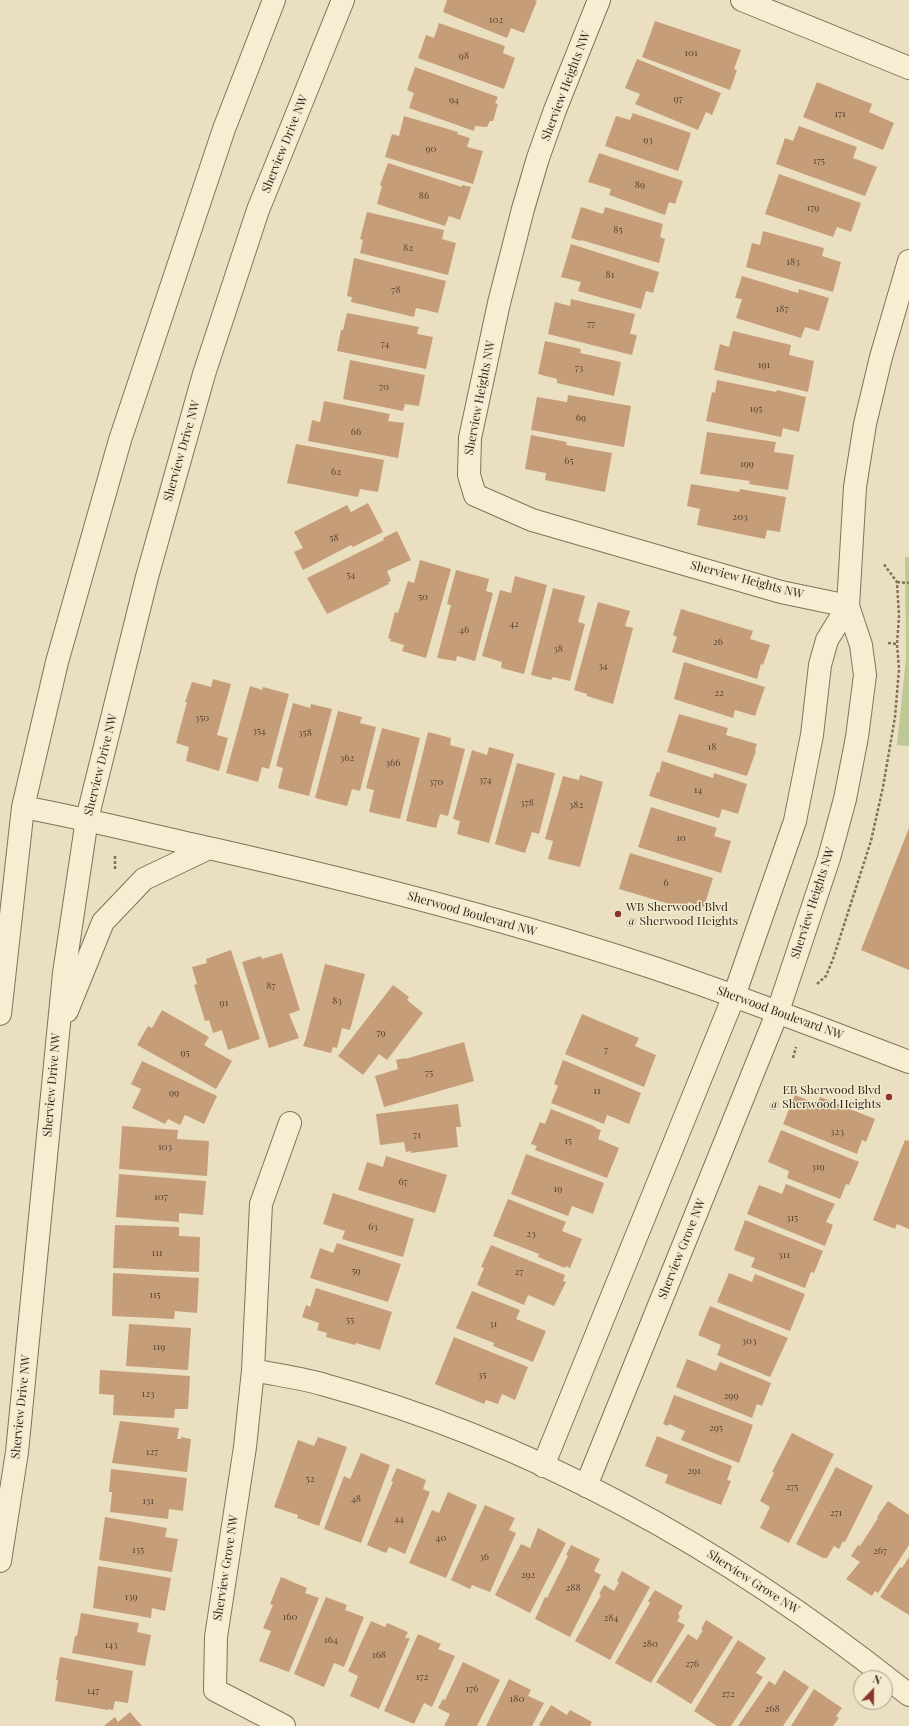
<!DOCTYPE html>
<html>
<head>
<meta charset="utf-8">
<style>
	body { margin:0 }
	#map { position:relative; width:909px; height:1726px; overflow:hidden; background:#eae0c1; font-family:"Playfair Display",serif }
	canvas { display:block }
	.north { position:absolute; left:853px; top:1670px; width:40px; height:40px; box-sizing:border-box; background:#f2eacf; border:1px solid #a69d88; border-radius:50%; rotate:22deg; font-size:11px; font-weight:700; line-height:16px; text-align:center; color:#33291d }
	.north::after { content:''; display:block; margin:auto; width:14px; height:18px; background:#8c332e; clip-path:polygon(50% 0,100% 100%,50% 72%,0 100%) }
</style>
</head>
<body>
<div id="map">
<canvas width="909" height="1726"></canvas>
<div class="north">N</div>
</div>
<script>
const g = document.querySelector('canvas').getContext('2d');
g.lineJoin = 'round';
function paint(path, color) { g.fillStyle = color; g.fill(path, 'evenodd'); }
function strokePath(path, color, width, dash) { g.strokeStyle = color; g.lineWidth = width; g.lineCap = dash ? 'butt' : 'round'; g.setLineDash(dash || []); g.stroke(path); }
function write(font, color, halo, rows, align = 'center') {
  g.font = font + ' "Playfair Display",serif'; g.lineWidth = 3; g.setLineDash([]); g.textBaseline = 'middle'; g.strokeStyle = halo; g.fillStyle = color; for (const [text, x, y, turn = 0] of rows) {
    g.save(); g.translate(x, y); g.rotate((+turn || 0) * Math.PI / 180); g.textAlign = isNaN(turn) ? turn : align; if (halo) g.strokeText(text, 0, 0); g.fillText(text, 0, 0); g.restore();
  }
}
paint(new Path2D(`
	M905,557H909V746L897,745L906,658Z`), '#bec796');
paint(new Path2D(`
	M447,0H534L537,1L524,33L511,28L507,38L443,12Z
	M655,21L741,50L734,69L737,70L730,90L642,57Z
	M439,23L505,46L503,53L515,58L504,89L418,58L426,35L434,38Z
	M637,59L721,93L712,115L706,112L698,130L635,104L640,94L625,88Z
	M415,67L498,97L495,103L498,104L493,121H490L487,127L475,126L474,131L409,108L414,93L407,90Z
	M817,82L872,104L869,112L894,123L883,150L803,117Z
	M633,113L691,133L678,171L605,146L616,116L630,120Z
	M404,116L458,132L457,134L470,138L467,147L483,151L473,184L385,157L392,134L399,136Z
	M799,126L857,147L853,158L877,167L865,196L776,164L785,138L793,141Z
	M599,153L683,181L675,204L669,202L665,215L609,195L611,189L588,182Z
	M388,163L462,187V185L471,187L460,220L449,216L445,226L377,204L382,186L380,185Z
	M779,174L861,203L851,232L837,227L833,237L765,214Z
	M581,207L603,214L605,207L663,224L660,237L665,239L659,263L581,240V241L571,238Z
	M367,212L444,230L442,239L456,243L448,275L360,253L363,240L360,239Z
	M763,231L824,248L822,256L841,262L833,292L746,267L752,243L760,245Z
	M571,244L659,272L653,293L646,291L641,309L578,291L581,282L561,277Z
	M354,258L446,281L438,313L416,308L414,317L351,302L352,297L347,296Z
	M742,276L798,293L799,289L829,298L819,331L805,327L801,338L736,318L742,299L735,298Z
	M571,299L635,314L630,334L637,335L632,355L548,334L555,302L570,306Z
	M347,313L419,327L417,334L433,337L426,369L337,351L341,330H343Z
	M733,331L791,345L789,355L814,361L808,392L714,370L720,344L729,347Z
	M545,341L581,349L580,353L621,362L614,396L557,383V379L538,374Z
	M350,360L425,375L419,406L405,404L403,411L343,399Z
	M717,380L776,392L777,390L806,397L799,432L783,428L781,437L706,421L712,392L715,393Z
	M568,395L631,406L624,447L531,430L537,397L567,402Z
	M324,401L390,414L388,421L404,423L398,458L308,441L312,420L320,422Z
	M707,432L776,442L774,452L794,455L788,490L749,484L750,481L700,474Z
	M531,435L567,442L566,445L612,453L605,492L545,480L546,473L525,469Z
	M296,444L384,460L378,492L360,489L358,497L287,483Z
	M691,484L739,492L740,489L786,497L780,532L767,530L765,539L697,525L700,509L687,506Z
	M368,503L383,532L353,547L351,545L303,570L294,552L303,548L294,532L347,505L351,512Z
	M397,531L411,560L387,571L391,581L388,582L389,584L327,614L307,578L384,540L383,538Z
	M420,560L451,569L426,658L402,651L404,645L390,641L391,639L388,638L395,612L398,613L408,581L414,583Z
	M456,570L489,579L486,591L493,593L475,661L457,656L456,661L437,658L451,605L447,604Z
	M515,576L547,585L524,674L501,668L502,662L482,656L500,590L511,593Z
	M553,588L585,596L578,622L585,624L570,681L553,677L551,680L531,675Z
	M598,602L630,611L625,626L633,628L613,704L587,696V694L574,690Z
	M681,609L753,631L750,639L770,645L763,665L761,664L757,679L672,652L677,637L673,635Z
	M684,662L765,687L755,716L735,710L733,718L674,699Z
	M213,679L231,684L217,735L228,738L219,771L186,761L189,747L176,743L187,702H185L192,682L211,687Z
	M250,686L262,690L263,687L289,694L269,769L262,767L258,782L226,773Z
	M293,703L310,708L311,704L332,709L309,796L278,788L283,768L276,766Z
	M338,711L362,717L360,723L376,727L360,791L352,789L347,806L315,798Z
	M679,714L728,728L726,735L757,744L755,750L756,751L747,776L667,752Z
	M382,728L420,738L400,819L369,812L374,790L366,788Z
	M428,732L451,738L450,745L465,749L448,816L440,814L436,828L406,821Z
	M489,747L514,754L489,843L457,834L460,821L453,819L472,750L487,755Z
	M662,761L713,778L714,773L747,784L738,814L722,809L719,818L649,796L657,772L659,773Z
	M517,763L555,773L539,834L532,832L525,853L495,844Z
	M580,775L603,782L580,867L548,859L553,841L545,839L563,776L579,780Z
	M651,807L717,828L714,836L731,841L721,873L638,847Z
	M909,828V970L861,950Z
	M630,853L713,878L704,907L688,902L686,909L619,889Z
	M231,950L260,1039L228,1050L222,1030L213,1033L209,1020L205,1021L194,985L197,984L192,967L207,963L206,959Z
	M282,953L300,1010L289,1014L299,1038L269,1048L242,962L261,956L262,959Z
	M325,964L365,974L350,1030L342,1028L337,1048L333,1047L331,1053L303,1046L306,1038Z
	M393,985L409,997L407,1000L423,1013L387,1060L379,1054L363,1075L338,1056Z
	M162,1010L209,1037L204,1045L232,1061L216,1089L137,1045L148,1026L152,1028Z
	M582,1014L639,1038L635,1046L656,1055L644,1087L565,1054Z
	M464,1042L474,1081L384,1107L375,1076L398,1069L396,1060L405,1058V1059Z
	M563,1060L641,1093L629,1124L607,1115L604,1124L551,1103L558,1086L554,1084Z
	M142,1061L217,1096L204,1124L185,1115L180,1125L168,1119L165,1124L132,1108L141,1089L131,1084Z
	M795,1095L817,1104L820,1097L875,1119L866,1142L862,1140L857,1154L783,1124Z
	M458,1104L461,1127H456L458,1147L411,1153V1151L406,1152L404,1142L380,1145L376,1114Z
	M551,1109L596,1127L595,1128L601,1130L598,1139L619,1148L607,1178L535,1150L537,1146L531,1144L540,1122L545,1124Z
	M122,1126L178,1130L177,1139L209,1141L207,1176L119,1169Z
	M781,1130L859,1162L849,1185L846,1184L840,1199L787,1178L789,1171L768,1162Z
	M905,1140L909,1141V1229L897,1224L895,1229L873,1220Z
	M526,1154L604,1183L593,1214L572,1206L568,1216L511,1194Z
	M386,1156L447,1175L435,1213L358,1190L367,1162L383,1167Z
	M119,1174L206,1181L203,1215L179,1213V1222L116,1217Z
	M786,1184L835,1204L826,1222L833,1225L825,1246L747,1214L759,1185L782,1194Z
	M333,1193L414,1219L403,1257L342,1239L345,1231L323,1224Z
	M508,1199L566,1222L562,1231L582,1239L570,1268L566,1266L565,1268L538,1257L539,1254L493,1236Z
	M745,1220L823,1251L814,1273L811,1272L805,1288L751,1267L755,1258L734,1250Z
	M115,1225L179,1227V1236L200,1237L199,1272L113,1268Z
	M337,1243L401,1264L388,1302L310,1278L320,1248L333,1253Z
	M491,1245L565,1275L563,1281L566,1282L554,1306L528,1295L524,1305L477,1285L484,1268L481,1267Z
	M113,1273L199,1278L197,1313L175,1311L174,1319L112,1316Z
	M729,1273L752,1282L755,1274L805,1294L790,1331L717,1302Z
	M316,1288L392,1312L380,1350L356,1343L355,1345L326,1337L327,1333L317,1330L319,1323L302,1317L306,1305L310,1307Z
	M472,1291L520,1310L516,1319L546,1331L533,1362L493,1346L494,1343L456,1328Z
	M710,1306L788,1338L770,1377L717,1355L721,1345L698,1335Z
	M129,1324L191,1328L188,1370L126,1366Z
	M454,1337L528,1367L515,1400L502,1394L498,1404L486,1400L484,1404L435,1384Z
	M687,1359L716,1371L720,1362L771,1383L762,1406L757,1404L752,1418L676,1387Z
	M100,1370L190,1376L188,1409H175L174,1418L113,1415L114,1395L99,1394Z
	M674,1395L753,1425L739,1463L681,1440L685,1431L669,1424L668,1426L663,1424Z
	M120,1421L179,1428L177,1439H181V1437L191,1439L187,1472L112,1463Z
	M792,1433L834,1454L789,1543L760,1528L770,1507L760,1501L774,1473L772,1472Z
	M657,1436L732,1466L727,1480L731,1481L721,1505L665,1483L668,1475L645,1466Z
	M318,1437L347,1447L319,1526L297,1518L298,1515L274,1507L298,1440L314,1446Z
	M361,1453L390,1465L361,1543L324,1529L344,1476L350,1479Z
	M836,1467L873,1486L845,1542L843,1541L839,1549L834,1546L827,1558H823L796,1544Z
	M397,1468L426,1480L423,1489L430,1492L405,1554L389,1547L386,1553L367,1545L393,1482L391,1481Z
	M111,1469L187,1478L183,1511L169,1509L168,1519L110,1512L112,1492H109Z
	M448,1492L477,1505L446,1578L409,1563L432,1510L439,1513Z
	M888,1501L909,1515V1545L878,1593L875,1591L872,1596L846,1579L860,1562L851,1556L858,1545L860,1546L878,1518L877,1517Z
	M485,1505L515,1518L509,1530L516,1533L490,1592L472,1585L470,1589L451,1580Z
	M105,1517L167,1528L165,1537L178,1539L172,1572L99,1560Z
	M538,1528L566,1543L530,1613L495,1595L521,1544L530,1548Z
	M571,1545L600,1559L594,1571L601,1575L570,1637L535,1619L545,1597L547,1598L568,1556L566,1555Z
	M909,1557V1615L880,1597L900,1567L902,1568Z
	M98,1566L171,1578L165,1611L152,1608L151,1618L93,1608Z
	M622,1571L650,1587L610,1660L575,1641L601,1595L599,1594L604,1585L614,1591L619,1582L617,1581Z
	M281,1577L307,1588L305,1593L319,1598L289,1672L259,1661L271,1631L263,1628L273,1605L270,1604Z
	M655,1590L683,1606L678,1614L680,1616L677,1621L685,1625L651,1683L615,1663L650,1603L648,1601Z
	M326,1597L347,1605L345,1610L364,1617L344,1667L334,1663L324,1687L294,1674Z
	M81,1613L139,1623L137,1632L151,1635L145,1666L72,1653L75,1636H77Z
	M706,1620L733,1637L691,1704L656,1682L688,1634L697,1640L703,1630L701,1629Z
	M371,1621L385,1627L387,1623L408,1632L405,1638H410L379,1709L350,1696L358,1676L348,1671Z
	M418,1634L441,1644L438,1649L455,1656L432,1707L424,1703L414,1724L384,1711Z
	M738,1640L766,1658L756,1673L763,1677L731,1726H717L694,1711Z
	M60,1657L133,1671L128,1703L115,1701L113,1710L108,1709V1710L55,1701L58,1680H56Z
	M463,1662L500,1680L477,1726H444L450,1714L438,1708L443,1699L445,1700Z
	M784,1670L809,1687L783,1726H738L769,1681L775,1685Z
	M509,1679L531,1690L528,1696L544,1703L532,1726H486Z
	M814,1689L842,1708L836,1716L839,1718L833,1726H791Z
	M551,1705L567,1715L570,1710L592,1722L590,1726H541L539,1725Z
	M130,1712L142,1726H104L115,1717L118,1722Z`), '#c69d79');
const minor = new Path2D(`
	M599,0L555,110L538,158L523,209L499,303L470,438L469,475L475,495L532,520L781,592L848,606
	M742,0L909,68
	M253,1370C277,1375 302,1378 325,1385C540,1444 737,1557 909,1695
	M543,1466L734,996L795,821L812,735L820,665L827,640L848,606
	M586,1486L778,1011L829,858L845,799L857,737L865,675L861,645L848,606L855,487L865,424L881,357L909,261
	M284,1726L215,1690L216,1637L245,1447L253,1370L261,1204L290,1123`);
const tertiary = new Path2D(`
	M23,807C87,819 150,835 213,849C359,882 505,919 648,966C736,995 822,1029 909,1062
	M67,1011L103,922L144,879L209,848
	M0,1014L23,807L57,662L120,440L224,129L274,0
	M0,1561L17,1452L64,973L87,819L147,577L204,374L258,210L343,0`);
strokePath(minor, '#82715a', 24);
strokePath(tertiary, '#82715a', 24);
strokePath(new Path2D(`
	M897,582L909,583
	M888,643L897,644
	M115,856V871
	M817,984L826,976L833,959L871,841L883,787L895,717L899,669L897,644L899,616L897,582L883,563
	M793,1058L796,1047`), '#82715a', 2.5, [3, 2]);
strokePath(minor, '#f6edd3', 22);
strokePath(tertiary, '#f6edd3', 22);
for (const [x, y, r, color] of [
	[618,914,4,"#8c332e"],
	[889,1097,4,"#8c332e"]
]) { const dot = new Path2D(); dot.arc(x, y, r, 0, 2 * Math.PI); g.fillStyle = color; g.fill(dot); strokePath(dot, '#f2eacf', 1.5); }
write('10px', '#584634', null, [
	["102",496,20],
	["101",691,53],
	["98",464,56],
	["97",678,99],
	["94",454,100],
	["171",840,114],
	["93",648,140],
	["90",431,149],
	["175",819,161],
	["89",640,185],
	["86",424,196],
	["179",813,208],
	["85",618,230],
	["82",408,248],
	["183",793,262],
	["81",610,275],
	["78",396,290],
	["187",782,309],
	["77",591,324],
	["74",385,344],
	["191",764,365],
	["73",579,368],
	["70",384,387],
	["195",756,409],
	["69",581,418],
	["66",356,432],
	["65",569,461],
	["199",747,464],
	["62",336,472],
	["203",740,517],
	["58",334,538],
	["54",351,575],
	["50",423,597],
	["42",514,624],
	["46",464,630],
	["26",718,642],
	["38",558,649],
	["34",603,666],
	["22",719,693],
	["350",202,718],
	["354",259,731],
	["358",305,733],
	["18",712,747],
	["362",347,758],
	["366",393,763],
	["374",485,780],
	["370",436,782],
	["14",698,790],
	["378",527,803],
	["382",576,805],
	["10",681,838],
	["6",666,883],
	["87",271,986],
	["83",337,1001],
	["91",224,1003],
	["79",381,1033],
	["7",606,1050],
	["95",185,1053],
	["75",429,1073],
	["11",597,1091],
	["99",174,1093],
	["323",837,1132],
	["71",417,1135],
	["15",568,1141],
	["103",165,1147],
	["319",818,1167],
	["67",403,1182],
	["19",558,1189],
	["107",161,1197],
	["315",792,1218],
	["63",373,1227],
	["23",531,1234],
	["111",157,1253],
	["311",784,1255],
	["59",356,1271],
	["27",519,1272],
	["115",155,1295],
	["55",350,1320],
	["31",493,1324],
	["303",749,1341],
	["119",159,1347],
	["35",482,1375],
	["123",148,1394],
	["299",731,1396],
	["295",716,1428],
	["127",152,1452],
	["291",694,1471],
	["52",310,1479],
	["275",792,1487],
	["48",356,1499],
	["131",148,1501],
	["271",836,1513],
	["44",399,1519],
	["40",441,1538],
	["135",138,1550],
	["267",880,1551],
	["36",484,1557],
	["292",528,1575],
	["288",573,1588],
	["139",131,1597],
	["160",290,1617],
	["284",611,1618],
	["164",331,1640],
	["280",650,1644],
	["143",111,1645],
	["168",379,1655],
	["276",692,1664],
	["172",422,1677],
	["176",472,1689],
	["147",93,1691],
	["272",728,1694],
	["180",517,1699],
	["268",772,1709]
]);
write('12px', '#33291d', '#f2eacf', [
	["Sherview Heights NW",566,86,-69],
	["Sherview Drive NW",285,144,-68],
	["Sherview Heights NW",480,398,-79],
	["Sherview Drive NW",182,451,-74],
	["Sherview Heights NW",747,580,15],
	["Sherview Drive NW",101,765,-76],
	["Sherview Heights NW",813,903,-72],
	["Sherwood Boulevard NW",472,914,16],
	["Sherwood Boulevard NW",780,1013,20],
	["Sherview Drive NW",52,1085,-85],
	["Sherview Grove NW",682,1249,-68],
	["Sherview Drive NW",21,1407,-84],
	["Sherview Grove NW",226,1568,-81],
	["Sherview Grove NW",753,1582,33]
]);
write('12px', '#33291d', '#f2eacf', [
	["WB Sherwood Blvd",626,907],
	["@ Sherwood Heights",626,921],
	["EB Sherwood Blvd",881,1090,"right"],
	["@ Sherwood Heights",881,1104,"right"]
], 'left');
</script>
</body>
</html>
